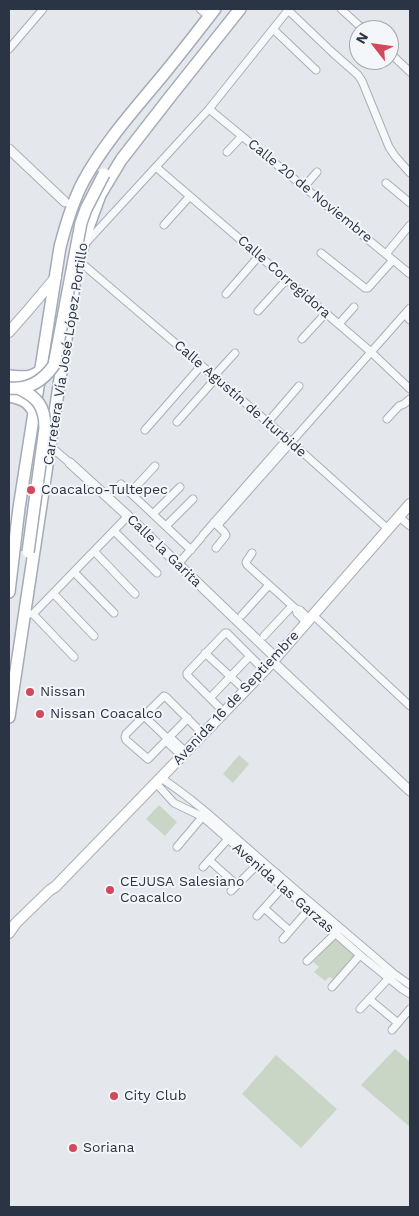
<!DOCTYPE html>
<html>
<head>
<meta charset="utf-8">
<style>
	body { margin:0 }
	#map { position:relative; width:419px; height:1216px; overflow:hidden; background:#e4e7ec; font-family:"Work Sans",sans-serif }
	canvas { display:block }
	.frame { position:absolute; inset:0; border:10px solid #2b3445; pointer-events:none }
	.north { position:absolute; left:349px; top:20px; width:50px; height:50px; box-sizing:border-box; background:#f4f6f9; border:1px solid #a4a8b1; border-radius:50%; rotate:300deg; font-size:14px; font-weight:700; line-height:20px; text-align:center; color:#2b3445 }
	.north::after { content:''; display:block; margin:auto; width:18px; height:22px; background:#d1495b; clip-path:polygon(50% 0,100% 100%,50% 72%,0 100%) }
</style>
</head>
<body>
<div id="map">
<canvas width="419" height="1216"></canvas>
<div class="frame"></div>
<div class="north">N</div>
</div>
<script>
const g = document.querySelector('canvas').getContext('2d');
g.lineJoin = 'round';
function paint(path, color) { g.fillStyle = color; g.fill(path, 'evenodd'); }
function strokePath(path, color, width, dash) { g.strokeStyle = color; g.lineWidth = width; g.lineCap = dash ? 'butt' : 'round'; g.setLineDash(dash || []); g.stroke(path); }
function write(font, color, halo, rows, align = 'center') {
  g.font = font + ' "Work Sans",sans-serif'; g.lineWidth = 4; g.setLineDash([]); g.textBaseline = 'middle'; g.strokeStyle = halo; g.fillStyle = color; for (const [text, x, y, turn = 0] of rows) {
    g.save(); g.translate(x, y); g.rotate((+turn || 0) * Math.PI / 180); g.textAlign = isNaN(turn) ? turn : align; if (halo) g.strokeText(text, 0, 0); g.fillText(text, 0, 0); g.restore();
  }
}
paint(new Path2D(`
	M239,755L249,764L233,783L223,774Z
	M159,805L177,822L165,836L146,819Z
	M335,939L355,956L335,980L329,977L325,981L314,972L319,967L313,962Z
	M395,1049L410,1062V1127L361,1085Z
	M276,1055L337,1109L301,1148L242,1094Z`), '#c9d6c5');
const minor = new Path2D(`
	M200,9L209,17
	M341,9L364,30
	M288,10L333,53L358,75L362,81L389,147L395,156L410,173
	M273,29L316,70
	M9,49L43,9
	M389,52L410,72
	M209,109L410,274
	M227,152L242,136
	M156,167L371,352L410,389
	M386,183L410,203
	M304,187L317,172
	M164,225L190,196
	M85,244L209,109L289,9
	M321,253L365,288H368L393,260
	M386,254L410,225
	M79,261L291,442L388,529
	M226,294L259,256
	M258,311L287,279
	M405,314L410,320
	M339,324L354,307
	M302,339L326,313
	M214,376L235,353
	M387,419L399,406L404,404L410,399
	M177,422L216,378
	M268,422L299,386
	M145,430L201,366
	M50,446L70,463
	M121,484L191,550
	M130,493L155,466
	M153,514L180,487
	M399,517L410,526
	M214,522L224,532L226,535L224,538L216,548
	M218,525L410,308
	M166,526L193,499
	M114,531L157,573
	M203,535L287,439
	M94,551L135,594
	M252,553L246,562L247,565L296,609L300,610L309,619
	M178,564L201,538
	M74,572L114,613
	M53,593L94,636
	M296,609L297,613L306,622
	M30,614H33L74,657
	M33,614L128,516
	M242,615L269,585
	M313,615L410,706
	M264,636L292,606
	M205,653L245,690
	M210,698L250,656
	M219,707L187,675V673L225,633H227L259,665
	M144,716L168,739L173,740L186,752
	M188,718L148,759L126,740L125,737L126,734L164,696L166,697L198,729
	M168,739L169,744L182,756
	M161,778C202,805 237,840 275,872C314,906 354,939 393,973L410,985
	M156,783L174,803L203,817L360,955L402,989L410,994
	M177,847L204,815
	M209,860L237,885
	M203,867L228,839
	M231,891L257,865
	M264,908L290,931
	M257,916L283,887
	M283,939L309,909
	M307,961L337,932
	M332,987L360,955
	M369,999L398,1023
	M360,1009L388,979
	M392,1030L410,1009`);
const tertiary = new Path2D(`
	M9,149L65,202
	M70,463L128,516L276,658
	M272,661L410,791`);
const secondary = new Path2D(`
	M9,332L30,308L56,277
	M9,933L16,923L50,890L55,887L266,669L410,504`);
const primary = new Path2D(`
	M79,258L89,225L100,195L121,160L170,97L240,9
	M9,376C21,377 32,379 41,370
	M9,396C21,398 28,401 34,412
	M9,592L19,508L60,247C66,224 72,203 83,182C104,143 135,109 163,75C181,53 198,31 215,9
	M9,717L74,286`);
strokePath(minor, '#a9aeb7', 9);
strokePath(tertiary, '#a9aeb7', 11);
strokePath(secondary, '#a9aeb7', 12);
strokePath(primary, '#a3abb8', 14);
strokePath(minor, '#f7f8fa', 7);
strokePath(tertiary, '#f7f8fa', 9);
strokePath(secondary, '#fff', 10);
strokePath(primary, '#fff', 11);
const primaryBridge = new Path2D(`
	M9,388C28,390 43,381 54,365L81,223L86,209L104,174
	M18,388C37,397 45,406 45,428L28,552`);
strokePath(primaryBridge, '#a3abb8', 14, []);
strokePath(primaryBridge, '#fff', 11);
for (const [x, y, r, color] of [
	[31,490,5,"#d1495b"],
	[30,692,5,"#d1495b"],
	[40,714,5,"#d1495b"],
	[110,890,5,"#d1495b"],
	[114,1096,5,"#d1495b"],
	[73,1148,5,"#d1495b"]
]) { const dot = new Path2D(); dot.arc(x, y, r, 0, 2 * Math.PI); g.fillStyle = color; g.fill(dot); strokePath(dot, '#f4f6f9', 2); }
write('14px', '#2b3445', '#f4f6f9', [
	["Calle 20 de Noviembre",310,191,39],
	["Calle Corregidora",284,277,41],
	["Carretera Vía José López Portillo",66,354,-81],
	["Calle Agustín de Iturbide",240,399,41],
	["Calle la Garita",164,551,44],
	["Avenida 16 de Septiembre",236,698,-47],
	["Avenida las Garzas",283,888,41]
]);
write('14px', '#2b3445', '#f4f6f9', [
	["Coacalco-Tultepec",41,490],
	["Nissan",40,692],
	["Nissan Coacalco",50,714],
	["CEJUSA Salesiano",120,882],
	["Coacalco",120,898],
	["City Club",124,1096],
	["Soriana",83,1148]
], 'left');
</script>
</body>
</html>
